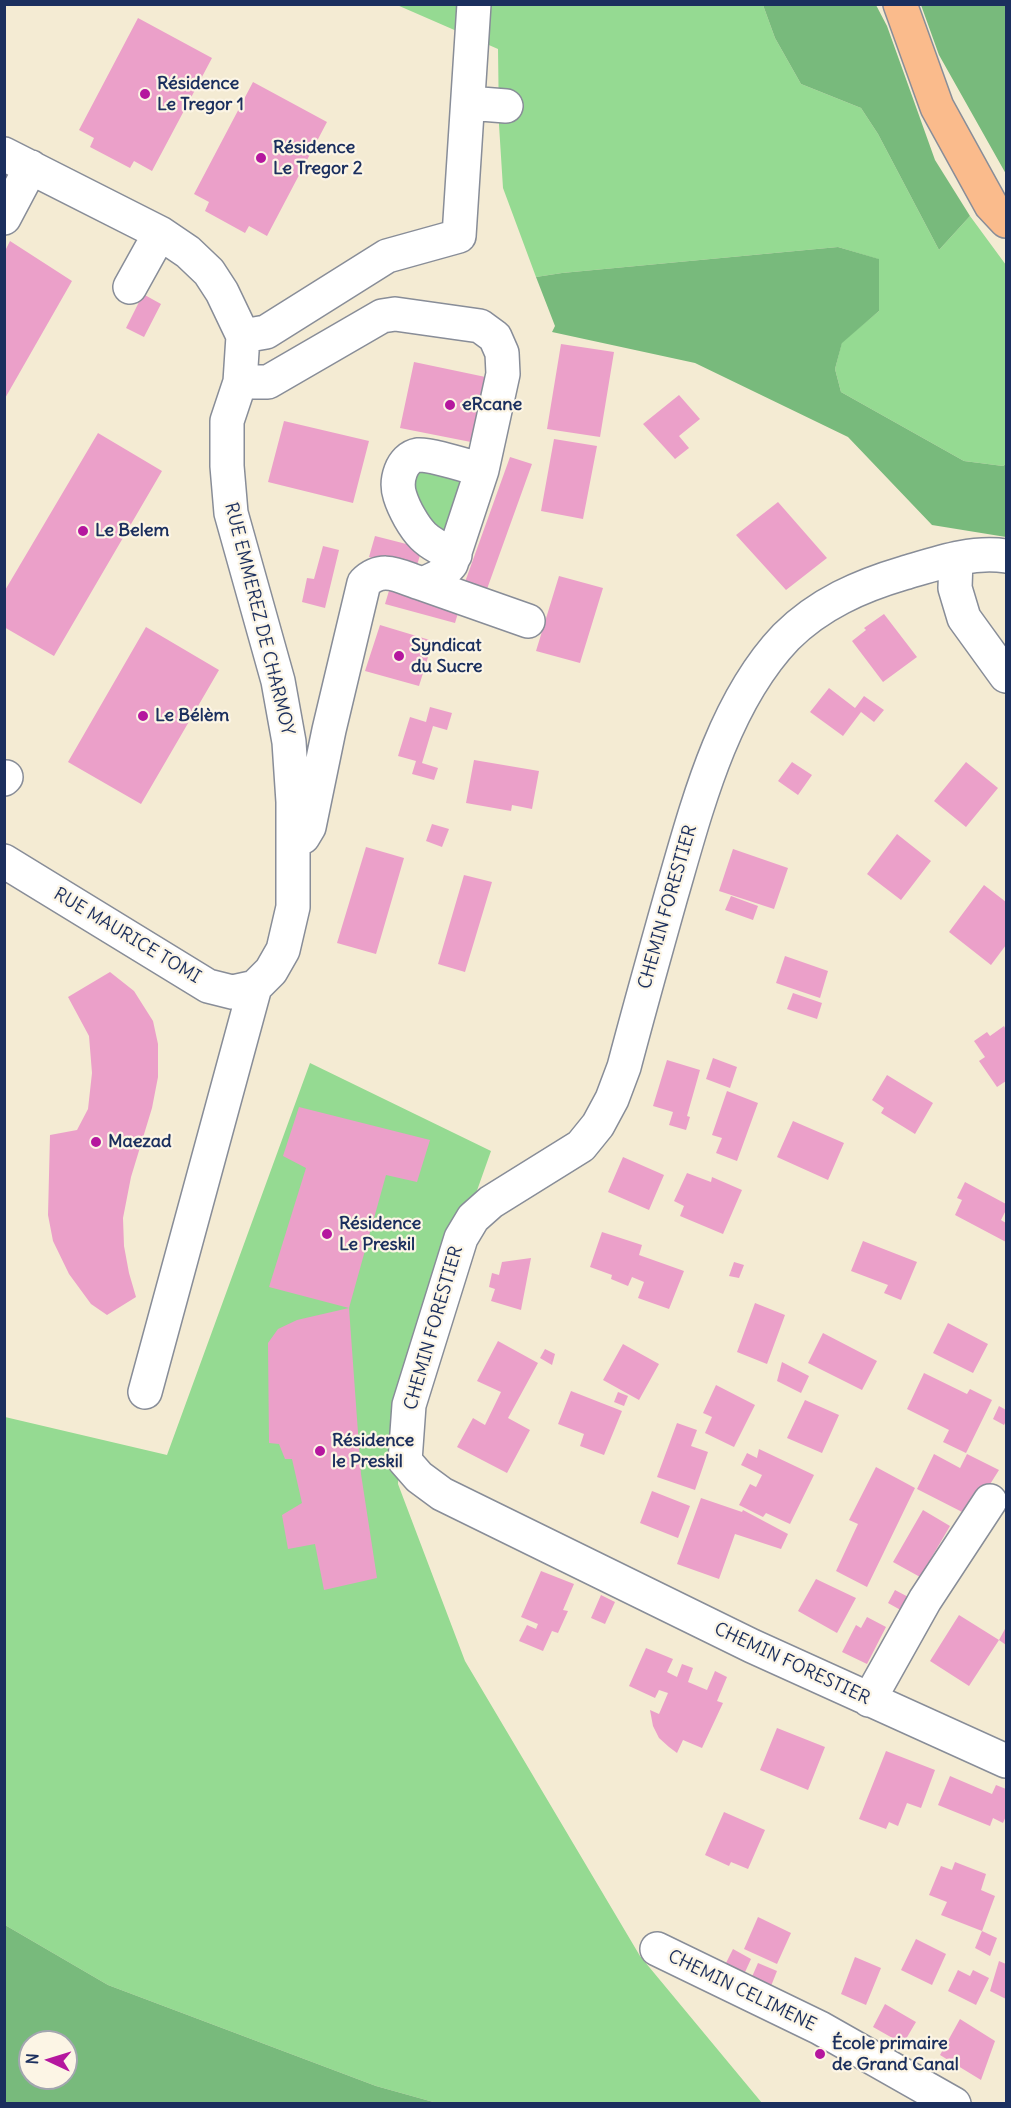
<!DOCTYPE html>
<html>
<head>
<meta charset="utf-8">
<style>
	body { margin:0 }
	#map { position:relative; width:1011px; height:2108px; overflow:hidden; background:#f4ebd3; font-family:Delius,sans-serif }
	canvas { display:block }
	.frame { position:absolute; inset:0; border:6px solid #1b2f5e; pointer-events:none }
	.north { position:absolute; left:18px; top:2030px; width:60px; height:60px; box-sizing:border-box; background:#fcf5e5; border:2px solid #a2a6af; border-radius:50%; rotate:274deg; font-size:16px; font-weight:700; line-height:24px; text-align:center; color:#1b2f5e }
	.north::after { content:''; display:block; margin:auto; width:21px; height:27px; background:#b5179e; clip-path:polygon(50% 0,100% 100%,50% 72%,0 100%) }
</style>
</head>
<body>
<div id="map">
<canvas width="1011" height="2108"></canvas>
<div class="frame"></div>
<div class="north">N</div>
</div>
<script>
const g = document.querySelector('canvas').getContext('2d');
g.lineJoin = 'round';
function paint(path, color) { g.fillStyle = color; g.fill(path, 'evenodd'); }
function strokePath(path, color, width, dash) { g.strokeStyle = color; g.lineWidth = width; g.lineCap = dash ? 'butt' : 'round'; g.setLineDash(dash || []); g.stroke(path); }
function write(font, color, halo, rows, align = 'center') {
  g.font = font + ' Delius,sans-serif'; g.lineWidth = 4.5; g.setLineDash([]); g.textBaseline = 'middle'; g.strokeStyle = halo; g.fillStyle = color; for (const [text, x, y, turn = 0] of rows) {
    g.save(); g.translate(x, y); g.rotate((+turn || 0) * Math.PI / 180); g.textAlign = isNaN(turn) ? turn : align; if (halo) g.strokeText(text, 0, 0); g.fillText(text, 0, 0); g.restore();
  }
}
paint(new Path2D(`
	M397,5H763L775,38L801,84L861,108L878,134L939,250L970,216L1006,265V464L1003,466L964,461L841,392L835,369L842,342L879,311L878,259L838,247L562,273L536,277L503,188L499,125L498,49Z
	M414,466L466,478L451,535L437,531L411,497Z
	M310,1063L491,1151L401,1405L398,1484L465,1661L640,1956L762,2103H437L376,2086L108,1985L5,1925V1417L167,1455Z`), '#95da92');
paint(new Path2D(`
	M763,5H876L887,26L935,160L970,216L939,250L878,134L861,108L801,84L775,38Z
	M921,5H1006V174L939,55Z
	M838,247L879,259V311L842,343L835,369L841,392L964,461L1003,466L1006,464V537L932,525L848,437L695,363L552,332L555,326L536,277L562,273Z
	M5,1925L108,1985L376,2086L437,2103H5ZM30,2042H66V2078H30Z`), '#78ba7c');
paint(new Path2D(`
	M138,18L212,58L152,171L134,161L130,168L90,147L94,138L79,130Z
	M253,82L327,122L267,236L249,226L245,233L205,211L209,202L194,194Z
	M10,241L72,281L4,400V253Z
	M143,294L161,304L144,337L126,328Z
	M561,344L614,352L600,437L547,429Z
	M414,362L495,379L481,444L400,428Z
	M679,395L700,419L679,436L689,448L675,459L643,424Z
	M284,421L369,441L353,503L268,482Z
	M98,433L162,471L54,656L4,627V592Z
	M554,439L597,446L583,519L541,511Z
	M510,457L532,464L487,589L465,582Z
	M778,502L827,558L786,590L736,535Z
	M375,536L422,548L416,569L369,557Z
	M323,546L339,550L325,608L302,602L307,578L314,579Z
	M559,576L603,588L580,663L536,651Z
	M391,584L461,603L455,623L385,604Z
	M884,614L917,657L883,682L852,641L866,630L864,628Z
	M380,625L433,641L419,686L365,671Z
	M146,627L219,670L141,804L68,762Z
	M829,688L855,708L864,696L884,710L874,722L861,712L843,736L810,712Z
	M430,707L452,713L447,730L433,726L422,763L438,768L434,780L412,774L416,761L398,756L410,717L426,722Z
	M474,760L539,771L532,809L512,805L511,811L466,803Z
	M792,762L812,775L798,795L778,781Z
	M966,762L998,788L966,827L934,801Z
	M432,824L449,829L442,847L426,841Z
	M897,834L931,861L901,900L867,874Z
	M366,847L404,858L376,954L337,943Z
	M733,849L788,868L774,909L719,891Z
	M464,875L492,882L465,972L438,964Z
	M984,885L1006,902V945L991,965L949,932Z
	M731,896L758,906L753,920L725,910Z
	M785,956L828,971L820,998L776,983Z
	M110,972L134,991L153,1021L158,1044V1077L152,1108L131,1177L123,1218L124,1246L129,1273L136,1297L107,1315L91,1304L69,1274L53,1241L48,1215L50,1135L77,1130L88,1109L92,1073L89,1036L68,997Z
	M793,993L822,1003L817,1019L787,1009Z
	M1004,1026L1006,1030V1081L997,1087L979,1061L985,1057L974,1041L987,1032L990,1036Z
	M713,1058L737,1067L730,1088L706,1079Z
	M667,1060L700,1070L687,1116L690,1117L686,1130L669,1125L673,1112L653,1106Z
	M887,1075L933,1103L915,1134L881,1113L884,1108L872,1100Z
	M727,1091L758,1103L737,1161L716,1153L722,1138L712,1135Z
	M299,1107L430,1140L417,1182L386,1175L349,1308L361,1474L377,1578L324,1590L315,1544L288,1549L282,1515L302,1503L292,1459H285L279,1444L269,1443L268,1343L278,1329L297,1320L349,1308L269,1287L306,1168L283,1156Z
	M793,1121L844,1143L828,1180L777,1157Z
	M623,1157L664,1175L649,1210L608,1192Z
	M687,1173L711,1182L712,1177L742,1190L723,1234L680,1216L684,1206L674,1201Z
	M965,1182L1006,1204V1210L1001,1220L1006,1223V1242L955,1215L962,1200L957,1198Z
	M602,1232L642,1245L639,1255L684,1271L669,1309L638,1298L644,1282L632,1277L628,1286L611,1279L612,1275L590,1267Z
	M863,1241L917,1262L901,1300L884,1293L888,1285L851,1271Z
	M531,1258L521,1310L491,1301L495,1289L489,1287L492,1273L499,1275L502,1262Z
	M734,1262L744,1265L739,1278L729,1276Z
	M755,1303L785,1315L767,1364L737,1352Z
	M948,1323L988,1344L973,1373L933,1353Z
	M823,1333L877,1361L862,1390L808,1363Z
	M498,1341L538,1363L508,1418L530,1430L507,1473L457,1447L473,1418L485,1425L501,1392L477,1381Z
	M623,1344L659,1364L639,1400L603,1380Z
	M545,1349L555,1354L552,1365L540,1358Z
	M782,1362L809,1376L801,1393L777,1381Z
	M924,1373L967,1394L970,1389L992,1400L966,1453L943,1442L949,1430L907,1409Z
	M716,1385L755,1405L734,1447L705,1433L712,1417L703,1413Z
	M571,1391L622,1411L604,1455L580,1446L584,1434L558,1424Z
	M618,1392L628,1396L624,1406L614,1402Z
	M805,1400L839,1415L822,1453L787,1438Z
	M999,1406L1006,1410V1421L1004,1425L993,1419Z
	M677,1423L697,1430L691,1446L708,1452L695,1490L657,1477Z
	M759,1449L814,1475L790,1524L766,1513L763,1517L739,1505L750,1484L756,1487L762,1475L741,1465L747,1453L757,1458Z
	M934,1454L960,1468L967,1454L999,1470L970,1516L917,1489Z
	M876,1467L915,1488L867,1587L836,1571L858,1524L849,1520Z
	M652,1491L690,1506L678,1538L640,1523Z
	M701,1498L742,1512L743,1510L788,1534L781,1549L735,1534L719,1579L677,1564Z
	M923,1510L950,1526L920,1577L893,1562Z
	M541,1571L574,1584L563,1610L568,1611L558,1633L552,1631L543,1651L519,1641L527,1625L536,1629L538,1624L521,1617Z
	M816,1579L856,1598L837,1633L798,1611Z
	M895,1590L914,1600L906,1613L888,1603Z
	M601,1595L615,1602L605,1624L591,1618Z
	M959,1615L999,1640L969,1686L930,1661Z
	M867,1617L886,1627L867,1664L842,1652L856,1625L861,1628Z
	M1006,1627V1645L999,1640Z
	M646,1648L673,1659L667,1672L677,1677L682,1664L693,1668L688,1682L707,1690L715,1671L727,1677L717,1701L723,1703L702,1748L683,1740L677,1753L669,1747L659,1738L653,1726L650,1710L659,1714L668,1693L659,1690L655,1698L629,1686Z
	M777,1728L825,1747L808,1790L760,1770Z
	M886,1751L935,1770L921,1808L907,1803L898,1826L889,1822L886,1829L859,1819Z
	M950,1776L992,1794L996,1785L1006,1789V1816L1003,1823L993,1818L990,1826L938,1805Z
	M724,1812L765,1830L748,1869L731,1862L729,1866L705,1855Z
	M955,1862L986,1874L981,1890L995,1896L982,1931L997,1938L990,1956L975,1948L982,1931L941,1915L947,1902L929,1895L941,1866L952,1870Z
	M758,1917L791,1933L777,1964L744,1949Z
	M916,1939L946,1954L932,1985L901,1970Z
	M733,1949L751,1959L741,1981L722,1971Z
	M855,1957L881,1968L866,2005L841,1994Z
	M999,1961L1006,1964V1999L990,1991Z
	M758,1963L777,1971L771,1986L751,1979Z
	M958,1970L970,1976L973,1970L989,1978L976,2005L948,1991Z
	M885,2004L916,2022L903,2044L873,2027Z
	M960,2019L995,2041L981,2080L940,2055Z`), '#eba0c9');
const minor = new Path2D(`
	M468,103L506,106
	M4,154L160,233L188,252L209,272L222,292L243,336L240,382L227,421V466L231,513L278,681L289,742L293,802V907L283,950L271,971L255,987
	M4,218L31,167
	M130,287L160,233
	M243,336L266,332L387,256L459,236L474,4
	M240,382H268L382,316L395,314L480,326L495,337L502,353L503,374L482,470L451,564L440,576L423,584C400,577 383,564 364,583L329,730L309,827L303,837
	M455,555C444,550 432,545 423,536C414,527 404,509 400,496C395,481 401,458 418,455C431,454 467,466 482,470
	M1006,556C971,551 938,563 904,573C860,586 819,604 786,637C722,704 696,810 671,896C655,953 639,1010 624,1067L612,1099L598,1125L581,1146L491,1202L473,1218L461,1238L409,1405L405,1461L419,1477L442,1494L752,1646L1006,1761
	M956,559L955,588L964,618L1006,676
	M423,584L528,621
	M4,779L6,777
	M4,861L208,986L232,992L255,987
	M145,1392L255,987
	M869,1700L925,1600L990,1501
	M657,1949L820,2028L954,2104`);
const major = new Path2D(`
	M900,4L937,107L991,205L1006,221`);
strokePath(minor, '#888d98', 36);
strokePath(major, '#888d98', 36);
strokePath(minor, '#fff', 33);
strokePath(major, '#fabb8c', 33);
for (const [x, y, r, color] of [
	[145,94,6,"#b5179e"],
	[261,158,6,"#b5179e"],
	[450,405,6,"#b5179e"],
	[83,531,6,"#b5179e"],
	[399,656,6,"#b5179e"],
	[143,716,6,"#b5179e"],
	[96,1142,6,"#b5179e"],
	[327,1234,6,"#b5179e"],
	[320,1451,6,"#b5179e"],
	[820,2054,6,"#b5179e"]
]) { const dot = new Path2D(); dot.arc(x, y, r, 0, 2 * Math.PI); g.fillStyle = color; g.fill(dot); strokePath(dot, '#fcf5e5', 2); }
write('bold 18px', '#1b2f5e', '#fcf5e5', [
	["Résidence",157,84],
	["Le Tregor 1",157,105],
	["Résidence",273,148],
	["Le Tregor 2",273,169],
	["eRcane",462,405],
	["Le Belem",95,531],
	["Syndicat",411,646],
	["du Sucre",411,667],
	["Le Bélèm",155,716],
	["Maezad",108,1142],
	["Résidence",339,1224],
	["Le Preskil",339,1245],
	["Résidence",332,1441],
	["le Preskil",332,1462],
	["École primaire",832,2044],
	["de Grand Canal",832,2065]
], 'left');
write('18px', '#1b2f5e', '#fcf5e5', [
	["RUE EMMEREZ DE CHARMOY",259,619,76],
	["CHEMIN FORESTIER",668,907,-74],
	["RUE MAURICE TOMI",127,936,31],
	["CHEMIN FORESTIER",434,1328,-74],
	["CHEMIN FORESTIER",792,1664,25],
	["CHEMIN CELIMENE",742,1991,26]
]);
</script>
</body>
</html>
